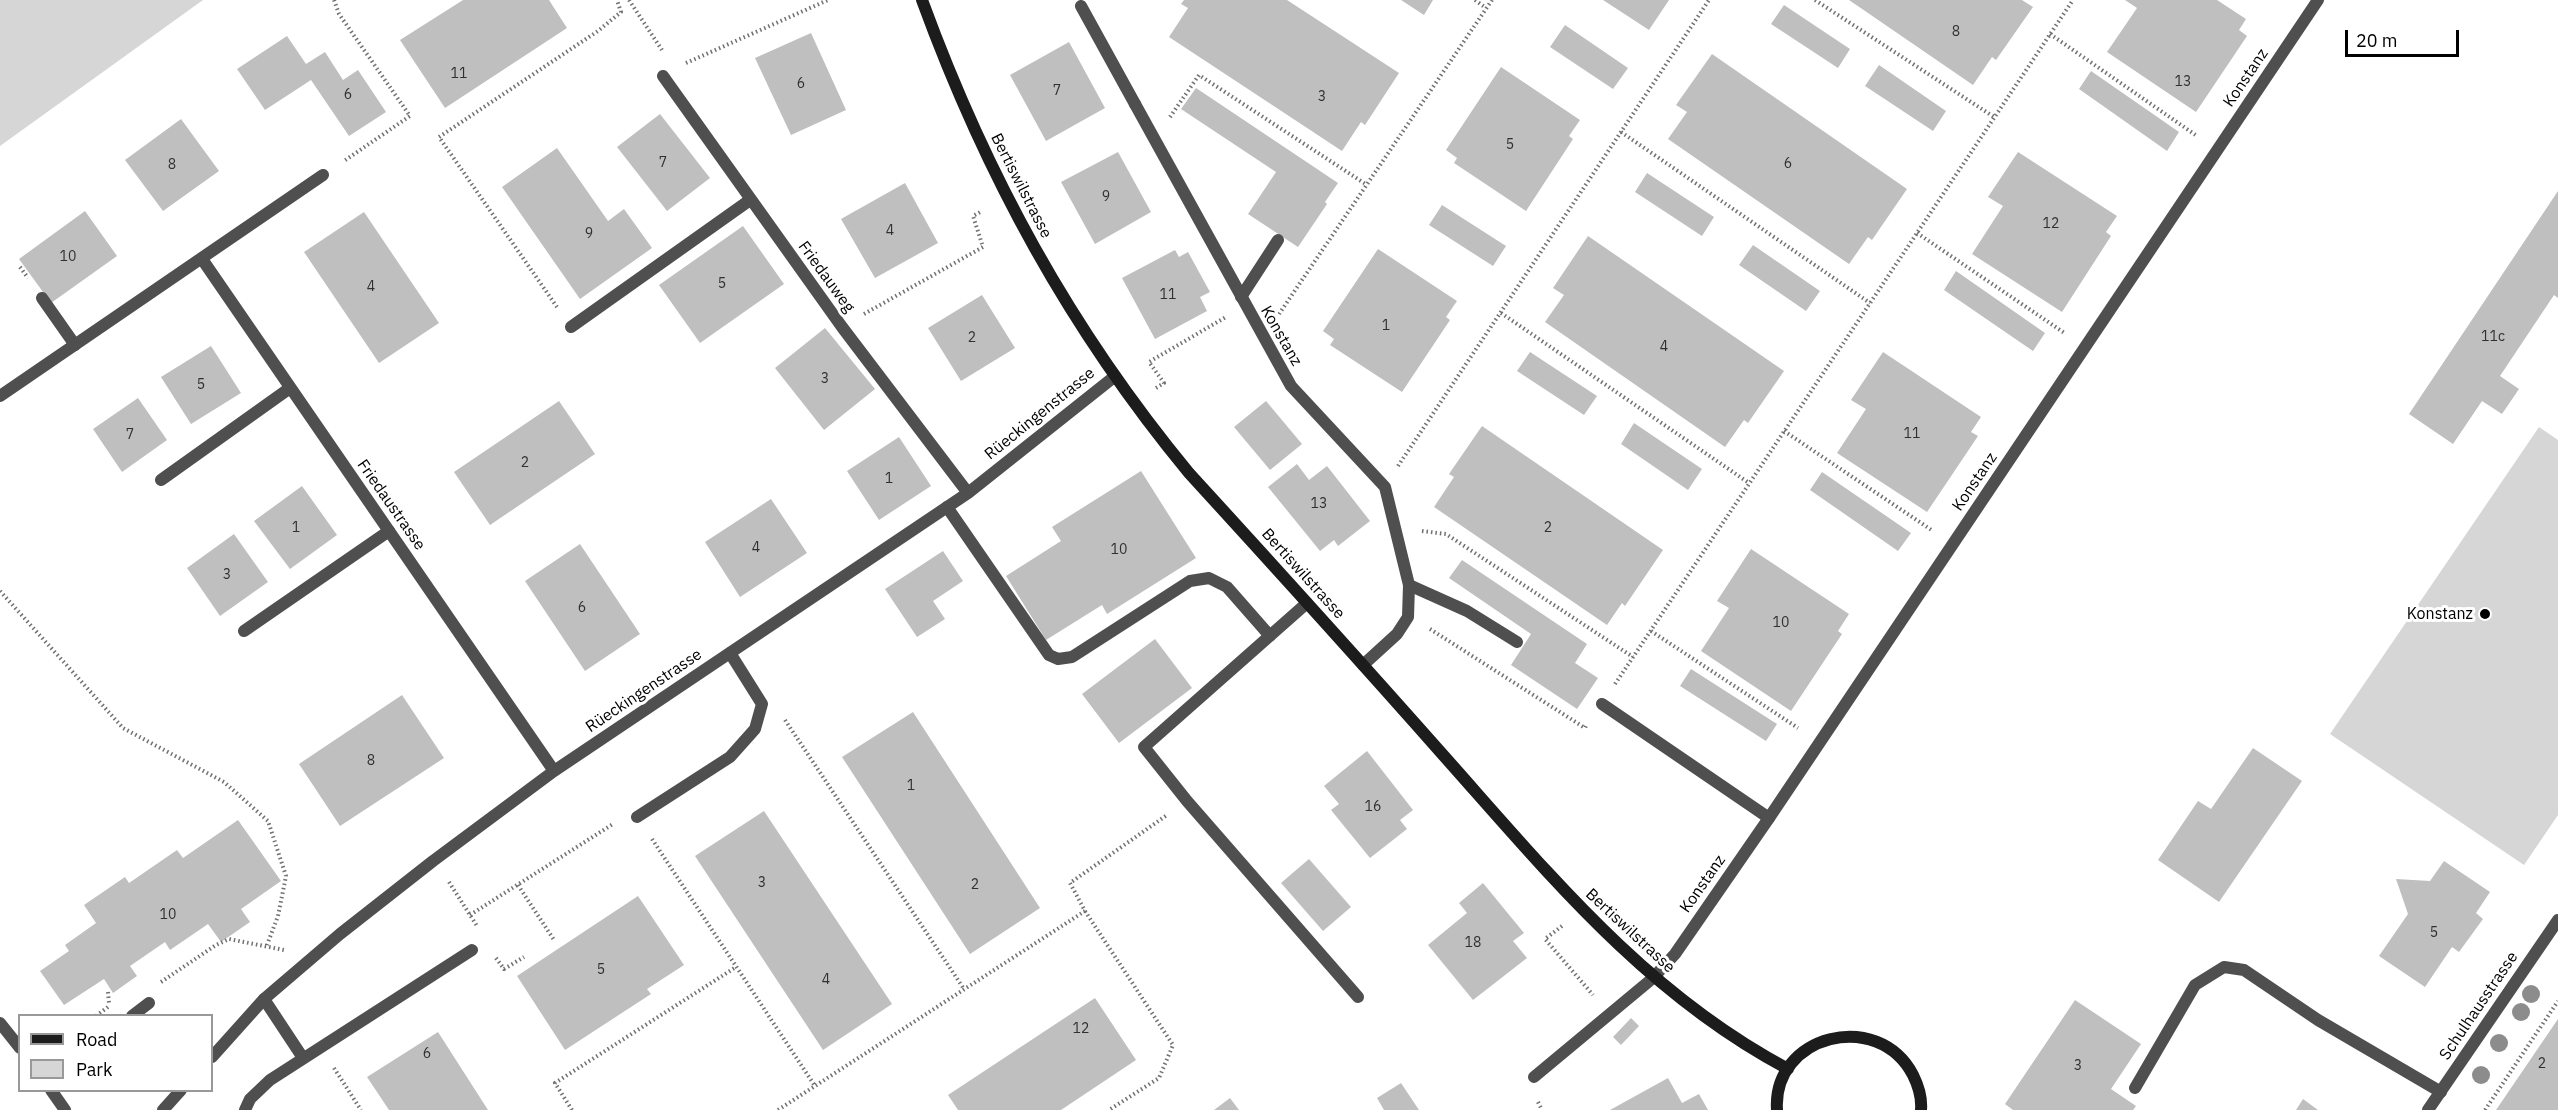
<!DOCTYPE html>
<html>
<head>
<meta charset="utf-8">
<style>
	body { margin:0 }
	#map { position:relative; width:2558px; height:1110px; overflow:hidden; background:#fff; font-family:"IBM Plex Sans",sans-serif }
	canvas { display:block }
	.legend { position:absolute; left:18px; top:1014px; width:195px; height:78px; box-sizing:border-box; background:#fff; border:2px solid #999; margin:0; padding:8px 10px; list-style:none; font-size:18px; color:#000 }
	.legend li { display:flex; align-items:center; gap:12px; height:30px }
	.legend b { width:30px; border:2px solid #999 }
	.scale { position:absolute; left:2345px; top:30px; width:114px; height:27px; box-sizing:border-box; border:3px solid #000; border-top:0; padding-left:8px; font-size:18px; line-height:21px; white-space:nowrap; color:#000; -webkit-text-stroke:4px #fff; paint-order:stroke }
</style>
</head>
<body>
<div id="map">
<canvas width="2558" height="1110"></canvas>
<ul class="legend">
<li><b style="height:8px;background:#1c1c1c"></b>Road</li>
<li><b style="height:16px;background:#d6d6d6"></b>Park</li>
</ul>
<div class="scale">20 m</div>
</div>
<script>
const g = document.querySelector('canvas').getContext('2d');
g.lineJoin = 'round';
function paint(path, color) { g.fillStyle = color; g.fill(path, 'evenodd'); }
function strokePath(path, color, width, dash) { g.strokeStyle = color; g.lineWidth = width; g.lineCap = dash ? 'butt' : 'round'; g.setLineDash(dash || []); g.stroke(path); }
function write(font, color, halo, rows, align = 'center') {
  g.font = font + ' "IBM Plex Sans",sans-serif'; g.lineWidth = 6; g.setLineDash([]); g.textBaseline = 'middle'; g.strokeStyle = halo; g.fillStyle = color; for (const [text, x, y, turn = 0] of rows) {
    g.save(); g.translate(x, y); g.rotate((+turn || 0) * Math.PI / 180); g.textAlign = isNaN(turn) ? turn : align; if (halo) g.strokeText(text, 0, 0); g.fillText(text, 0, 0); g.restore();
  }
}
paint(new Path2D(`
	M0,0H203L0,146Z
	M2539,427L2558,440V815L2524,865L2330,734Z`), '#d6d6d6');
paint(new Path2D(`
	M463,0H549L567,28L445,108L400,40Z
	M1184,0H1287L1399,73L1365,125L1361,122L1342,151L1169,37L1188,8L1181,4Z
	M1401,0H1433L1424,15Z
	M1603,0H1669L1649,30Z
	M1849,0H2022L2033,7L1996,60L1992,57L1973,85Z
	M2125,0H2217L2246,19L2239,30L2247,36L2196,112L2107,52L2137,8Z
	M1784,5L1850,49L1838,68L1771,24Z
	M1565,25L1628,68L1613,89L1550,47Z
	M811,33L846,110L791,135L755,58Z
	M287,36L306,64L325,52L343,80L358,70L386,112L349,136L311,80L265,110L237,69Z
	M1069,42L1105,108L1046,141L1010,75Z
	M1712,54L1907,189L1872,240L1868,237L1849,264L1668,139L1687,112L1676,105Z
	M1879,65L1946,111L1933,131L1865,86Z
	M1501,67L1580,120L1569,136L1573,139L1526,211L1454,163L1457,158L1446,150Z
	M2091,71L2179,132L2167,151L2079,89Z
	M1196,88L1338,183L1325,202L1327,204L1298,247L1248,214L1276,172L1181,109Z
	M660,114L710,178L667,211L617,147Z
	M181,119L219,171L163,211L125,160Z
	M557,148L608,221L624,209L652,248L580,299L502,187Z
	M1118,152L1151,212L1095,244L1061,182Z
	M2018,152L2117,216L2106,232L2111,236L2062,312L1972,254L2003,206L1988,197Z
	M1647,173L1714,217L1702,236L1635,192Z
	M905,183L938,243L875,278L841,219Z
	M2558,191V298L2554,295L2500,376L2519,389L2502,414L2482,401L2453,444L2409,414Z
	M1442,205L1506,246L1493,266L1429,225Z
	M85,211L117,256L51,303L19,259Z
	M364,212L439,323L379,363L304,252Z
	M743,226L784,284L700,343L659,285Z
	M1588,236L1784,371L1748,423L1744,420L1725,447L1545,322L1564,295L1553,288Z
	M1753,245L1820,291L1806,311L1739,265Z
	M1378,249L1457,301L1446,317L1450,320L1402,392L1330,345L1334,339L1323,331Z
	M1175,250L1179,257L1188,252L1210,292L1200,297L1207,311L1155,339L1122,278Z
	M1956,271L2045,333L2033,351L1944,290Z
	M982,295L1015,348L961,381L928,328Z
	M825,328L875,389L824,430L775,368Z
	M211,346L241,393L191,424L161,377Z
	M1530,352L1597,396L1584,415L1517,371Z
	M1883,352L1981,417L1971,432L1978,436L1927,512L1837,453L1866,409L1851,400Z
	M138,398L167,440L122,472L93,429Z
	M559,401L595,454L490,525L454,472Z
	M1266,401L1302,444L1270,470L1234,427Z
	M1634,423L1702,469L1688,490L1621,444Z
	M1482,426L1663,550L1625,606L1622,603L1607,625L1434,507L1454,477L1449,474Z
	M899,437L931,486L879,520L847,471Z
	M1297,464L1309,480L1327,466L1370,521L1338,546L1334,540L1320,551L1268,487Z
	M1141,471L1196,558L1107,614L1102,605L1046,640L1006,576L1061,541L1052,527Z
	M1822,472L1911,533L1898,551L1810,490Z
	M302,486L337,535L290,569L254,521Z
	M771,499L807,553L740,597L705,542Z
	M234,534L268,582L220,616L187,568Z
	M580,544L640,634L585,671L525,581Z
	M1751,549L1849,614L1838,631L1842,634L1791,711L1701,651L1729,608L1717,601Z
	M943,551L963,581L933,601L945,619L917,637L885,589Z
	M1462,560L1587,644L1575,663L1598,678L1577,709L1511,665L1531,634L1449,578Z
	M1155,639L1192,688L1119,743L1082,694Z
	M1691,669L1777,724L1766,741L1680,686Z
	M402,695L444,758L340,826L299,764Z
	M913,712L1040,908L970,954L842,757Z
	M2253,748L2302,781L2219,902L2158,860L2198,801L2211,809Z
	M1367,751L1413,810L1400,820L1407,829L1370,858L1331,810L1339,804L1324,786Z
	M764,811L892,1004L823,1050L695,856Z
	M238,820L281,881L241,909L250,922L221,942L208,924L170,950L165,942L130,966L137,976L113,993L104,979L64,1005L40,971L69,951L65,945L96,923L84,905L125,877L129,883L177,850L183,858Z
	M1309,859L1351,907L1323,931L1281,883Z
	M2444,861L2490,892L2476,913L2483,919L2459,952L2452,947L2425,987L2379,956L2408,914L2396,879L2430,881Z
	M1483,883L1524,933L1513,941L1527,958L1473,1000L1428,945L1467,913L1459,903Z
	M638,896L684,965L647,989L651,994L565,1050L517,976Z
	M1095,998L1136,1060L1061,1110H958L948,1095Z
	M2075,1000L2141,1044L2111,1089L2136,1106L2133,1110H2013L2005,1104Z
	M1631,1018L1639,1026L1621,1045L1613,1037Z
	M2558,1019V1110H2496Z
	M438,1032L488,1110H389L367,1077Z
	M1668,1078L1682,1103L1699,1094L1708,1110H1610Z
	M1401,1083L1419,1110H1384L1377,1098Z
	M1230,1098L1239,1110H1214Z
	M2303,1099L2318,1110H2296Z`), '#bfbfbf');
strokePath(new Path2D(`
	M334,0L339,14L410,116L344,161
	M629,0L662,50
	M1475,0L1486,8
	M1815,0L1994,117
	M2050,34L2197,136
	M686,63L828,0
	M1170,117L1199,75L1367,185
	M1621,132L1870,303
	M1917,233L2066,334
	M20,267L28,278
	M557,307L439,137L598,31L621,12L617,0
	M1501,313L1749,483
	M864,314L983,247L973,216L982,211
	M1279,314L1492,0
	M1156,388L1164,383L1149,362L1226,317
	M1784,431L1933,531
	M1398,466L1709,0
	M1422,531L1446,534L1633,657
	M0,591L123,728L224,782L268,821L286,876L278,916L267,945
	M1430,629L1585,728L1587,724
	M1651,631L1798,728
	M1615,684L2073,0
	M785,720L964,989
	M652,839L815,1086
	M449,882L477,926
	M518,885L554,940
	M1085,911L1173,1045L1159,1078L1109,1110
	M470,915L613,824
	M1562,926L1545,939L1593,995
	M496,958L504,969L524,957
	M161,982L216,945L229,939L284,950
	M108,992L109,1003
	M96,1016L108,1007
	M334,1068L361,1110
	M1538,1102L1542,1110
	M572,1110L555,1083L736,967
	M778,1110L1085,911L1070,883L1167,815
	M2485,1110L2558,1001`), '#717171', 4, [1.5, 3]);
strokePath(new Path2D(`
	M1081,6L1135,104
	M1241,297L1278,240
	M42,298L75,345
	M571,327L750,200
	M161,480L290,388
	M947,507L1049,655L1058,659L1072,657L1190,581L1209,578L1227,587L1270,636
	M1409,585L1467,611L1517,642
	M1307,603L1144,747L1187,801L1358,997
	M244,631L389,531
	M1602,704L1769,818
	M637,817L730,757L755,729L762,704L730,653
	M264,999L303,1058
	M132,1016L149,1003
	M1534,1077L1653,978
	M2135,1088L2195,985L2224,967L2244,970L2318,1020L2441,1092
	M245,1110L250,1099L270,1080L472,950`), '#4f4f4f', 12);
strokePath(new Path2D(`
	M663,76L842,327L968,493
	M1135,104L1291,386L1385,487L1409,585L1408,617L1397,634L1363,665
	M202,259L554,771
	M0,396L323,175
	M1653,978L1675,954L1769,818L2318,0
	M0,1023L20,1048
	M212,1057L264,999L340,934L433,861L554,771L968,493L1114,377
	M51,1090L65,1110
	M163,1110L181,1090
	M2428,1110L2558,920`), '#4f4f4f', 12);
strokePath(new Path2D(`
	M922,0C986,175 1070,329 1189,473C1275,567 1360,661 1444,756C1549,874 1646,994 1788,1069
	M1777,1110C1772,1035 1878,1008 1913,1075C1918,1085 1922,1098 1921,1110`), '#1c1c1c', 12);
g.fillStyle = '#8c8c8c';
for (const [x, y] of [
	[2531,994],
	[2521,1012],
	[2499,1043],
	[2481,1075]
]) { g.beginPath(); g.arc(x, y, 9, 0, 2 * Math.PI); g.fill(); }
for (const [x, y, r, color] of [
	[2485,614,6,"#000"]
]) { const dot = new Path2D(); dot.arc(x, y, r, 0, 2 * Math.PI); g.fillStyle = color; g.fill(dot); strokePath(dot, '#fff', 2); }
write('14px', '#303030', null, [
	["8",1956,32],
	["11",459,74],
	["13",2183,82],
	["6",801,84],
	["7",1057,91],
	["6",348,95],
	["3",1322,97],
	["5",1510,145],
	["7",663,163],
	["6",1788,164],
	["8",172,165],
	["9",1106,197],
	["12",2051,224],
	["4",890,231],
	["9",589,234],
	["10",68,257],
	["5",722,284],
	["4",371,287],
	["11",1168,295],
	["1",1386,326],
	["11c",2493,337],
	["2",972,338],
	["4",1664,347],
	["3",825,379],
	["5",201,385],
	["11",1912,434],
	["7",130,435],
	["2",525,463],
	["1",889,479],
	["13",1319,504],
	["1",296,528],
	["2",1548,528],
	["4",756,548],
	["10",1119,550],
	["3",227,575],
	["6",582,608],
	["10",1781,623],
	["8",371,761],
	["1",911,786],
	["16",1373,807],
	["3",762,883],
	["2",975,885],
	["10",168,915],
	["5",2434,933],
	["18",1473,943],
	["5",601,970],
	["4",826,980],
	["12",1081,1029],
	["6",427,1054],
	["2",2542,1064],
	["3",2078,1066]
]);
write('16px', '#000', '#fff', [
	["Konstanz",2246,78,-56],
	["Bertiswilstrasse",1021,186,63],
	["Friedauweg",826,277,54],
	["Konstanz",1281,336,60],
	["Rüeckingenstrasse",1040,414,-39],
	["Konstanz",1975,482,-56],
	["Friedaustrasse",391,505,55],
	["Bertiswilstrasse",1303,574,48],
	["Rüeckingenstrasse",644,691,-34],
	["Konstanz",1703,884,-55],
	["Bertiswilstrasse",1630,931,43],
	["Schulhausstrasse",2479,1006,-56]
]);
write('16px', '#000', '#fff', [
	["Konstanz",2473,614]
], 'right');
</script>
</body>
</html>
